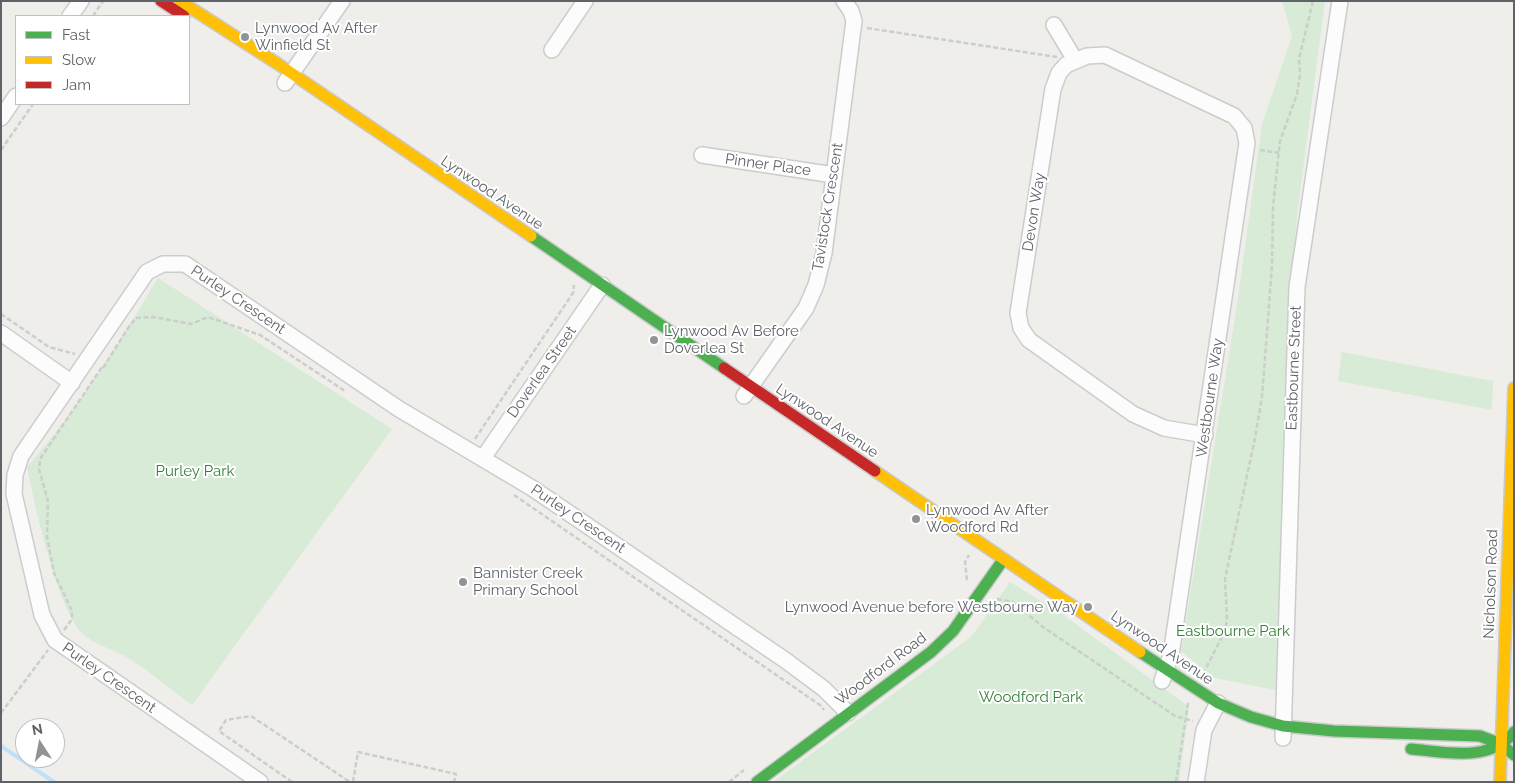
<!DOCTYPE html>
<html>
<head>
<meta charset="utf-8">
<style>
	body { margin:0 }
	#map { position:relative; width:1515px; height:783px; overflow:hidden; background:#efeeea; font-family:Raleway,sans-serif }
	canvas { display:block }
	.frame { position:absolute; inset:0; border:2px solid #5f6368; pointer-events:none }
	.legend { position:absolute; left:15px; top:15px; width:175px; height:90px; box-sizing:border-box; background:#fff; border:1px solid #bfc1c3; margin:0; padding:6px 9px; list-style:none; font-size:15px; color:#5f6368 }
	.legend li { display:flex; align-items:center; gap:10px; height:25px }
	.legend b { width:25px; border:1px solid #bfc1c3 }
	.north { position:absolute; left:15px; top:718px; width:50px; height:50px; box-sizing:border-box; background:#fff; border:1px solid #bfc1c3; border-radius:50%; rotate:349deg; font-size:14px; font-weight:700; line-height:20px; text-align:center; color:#5f6368 }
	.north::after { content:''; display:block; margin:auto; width:18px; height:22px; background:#919496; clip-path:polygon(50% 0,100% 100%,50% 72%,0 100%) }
</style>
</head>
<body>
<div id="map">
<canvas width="1515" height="783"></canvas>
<div class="frame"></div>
<ul class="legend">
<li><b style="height:6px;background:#4caf50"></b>Fast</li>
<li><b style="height:6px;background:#ffc107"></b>Slow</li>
<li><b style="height:6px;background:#c62828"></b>Jam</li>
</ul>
<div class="north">N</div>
</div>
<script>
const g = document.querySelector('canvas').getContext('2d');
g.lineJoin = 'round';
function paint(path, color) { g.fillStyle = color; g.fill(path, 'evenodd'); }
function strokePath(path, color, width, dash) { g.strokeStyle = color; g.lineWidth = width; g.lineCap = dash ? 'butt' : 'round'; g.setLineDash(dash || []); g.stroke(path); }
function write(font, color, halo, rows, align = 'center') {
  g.font = font + ' Raleway,sans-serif'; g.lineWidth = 4; g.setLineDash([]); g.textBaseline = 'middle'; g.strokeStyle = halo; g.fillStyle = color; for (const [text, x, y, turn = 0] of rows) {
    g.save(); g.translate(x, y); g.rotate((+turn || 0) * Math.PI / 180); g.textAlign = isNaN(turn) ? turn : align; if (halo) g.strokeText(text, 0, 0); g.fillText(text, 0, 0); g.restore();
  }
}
paint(new Path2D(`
	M1282,1H1325L1297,215L1288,338L1281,691L1214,678L1181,651L1237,305L1262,124L1292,36Z
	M158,278L392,429L192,705C171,690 150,671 128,658C115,650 96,645 84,635C58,613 34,503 27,467C78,409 118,344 158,278Z
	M1342,352L1493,381L1492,410L1338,381Z
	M1010,582L1062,614L1189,707L1179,782H773L971,637Z`), '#d8ebd6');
strokePath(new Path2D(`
	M1,746L54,782`), '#bfe0f9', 4);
const street = new Path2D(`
	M70,16L81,1
	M1054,25L1075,60
	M552,50L585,1
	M285,83L342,1
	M1,118L16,96
	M702,155L834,175
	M1,333L72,383
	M744,396L806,308L816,285L824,253L854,21L851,11L844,1
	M483,458L602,285
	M1162,681L1171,655L1247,143L1244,128L1234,116L1105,55L1087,56L1066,65L1059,73L1053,89L1018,313L1021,328L1029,340L1133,414L1164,428L1205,435
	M1283,738L1297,287L1340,1
	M260,782L55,640L42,615L14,494L15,475L21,456L147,272L163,264H185L399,409L532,488L785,660L824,689L848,713
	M1196,782L1204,730L1218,703`);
const fast = new Path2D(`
	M531,236L724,368
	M1140,652L1218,703L1251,717L1283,726L1334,731L1480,736L1501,744L1514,755
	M1411,749C1445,752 1490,763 1514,732
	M757,782L931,652L953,631L1003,560`);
const slow = new Path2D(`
	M180,1L278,64L531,236
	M875,471L1140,652
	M1500,782L1514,388`);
const jam = new Path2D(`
	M161,1L184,16
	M724,368L875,471`);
strokePath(street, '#cbcccc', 18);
strokePath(fast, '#cacacb', 14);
strokePath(slow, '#cacacb', 14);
strokePath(jam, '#cacacb', 14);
strokePath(new Path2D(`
	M93,16L103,1
	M867,28L1057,57
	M1,150L33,104
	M1260,150L1279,153
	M1,314L49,347L75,354
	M103,368L128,328L136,318L154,317L191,324L208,317L260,335L345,391
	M475,439L573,293L574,285
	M514,495L820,705L824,710
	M967,580L965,562L969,555
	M997,599L1013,602L1043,627L1175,716L1193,721
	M64,630L72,619V611L54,573L47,536L48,501L39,469L40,459L102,367
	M1203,674L1225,631L1227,619L1225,579L1255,438L1262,397L1272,266L1273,207L1280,141L1297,94L1300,75L1299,59L1313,1
	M1,713L48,650
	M292,782L219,731L226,720L251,716L350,782
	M353,782L358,752L456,774L454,782
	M729,782L744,770
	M1176,782L1188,703`), '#cacfcc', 2.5, [5, 2.5]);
strokePath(street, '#fdfcfc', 15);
strokePath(fast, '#4caf50', 11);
strokePath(slow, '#ffc107', 11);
strokePath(jam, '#c62828', 11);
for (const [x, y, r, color] of [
	[245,37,5,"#919496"],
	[654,340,5,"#919496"],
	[916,519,5,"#919496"],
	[463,582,5,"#919496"],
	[1088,607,5,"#919496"]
]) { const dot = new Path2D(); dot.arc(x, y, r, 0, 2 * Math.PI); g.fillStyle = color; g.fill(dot); strokePath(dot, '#fff', 2); }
write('15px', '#5f6368', '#fff', [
	["Lynwood Av After",255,28],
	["Winfield St",255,45],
	["Lynwood Av Before",664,331],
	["Doverlea St",664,348],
	["Lynwood Av After",926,510],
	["Woodford Rd",926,527],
	["Bannister Creek",473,573],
	["Primary School",473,590],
	["Lynwood Avenue before Westbourne Way",1078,607,"right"]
], 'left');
write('15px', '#5f6368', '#fff', [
	["Pinner Place",768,165,8],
	["Lynwood Avenue",492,193,34],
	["Tavistock Crescent",828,207,-81],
	["Devon Way",1034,212,-81],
	["Purley Crescent",238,300,34],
	["Eastbourne Street",1294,368,-88],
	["Doverlea Street",542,372,-55],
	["Westbourne Way",1210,398,-82],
	["Lynwood Avenue",827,421,34],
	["Purley Crescent",578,519,34],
	["Nicholson Road",1491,584,-88],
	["Lynwood Avenue",1162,648,34],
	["Woodford Road",881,669,-37],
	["Purley Crescent",109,678,35]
]);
write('15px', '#348238', '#fff', [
	["Purley Park",195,471],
	["Eastbourne Park",1233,631],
	["Woodford Park",1031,697]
]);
</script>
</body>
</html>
